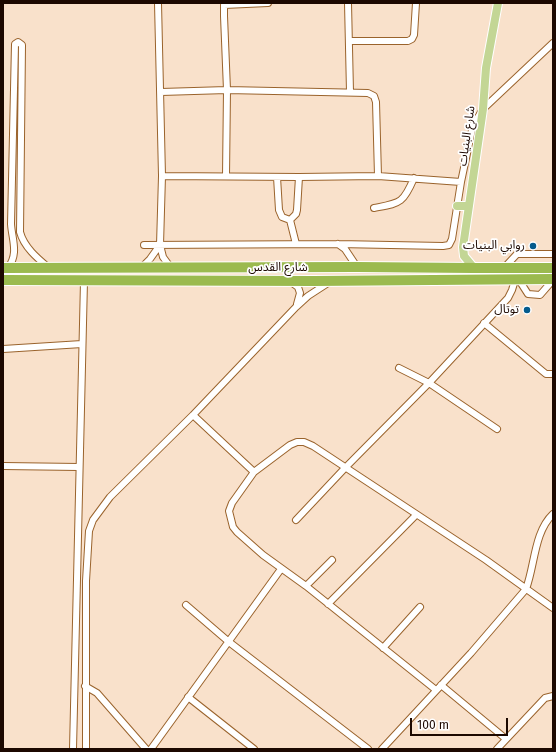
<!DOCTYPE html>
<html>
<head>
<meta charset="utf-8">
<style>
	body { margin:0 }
	#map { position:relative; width:556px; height:752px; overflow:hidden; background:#f9e1cb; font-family:"Fira Sans",sans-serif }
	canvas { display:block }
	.frame { position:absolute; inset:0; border:4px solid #1c0800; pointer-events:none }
	.scale { position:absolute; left:410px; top:718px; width:98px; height:18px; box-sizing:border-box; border:2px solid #1c0800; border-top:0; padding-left:5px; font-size:12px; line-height:14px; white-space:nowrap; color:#1c0800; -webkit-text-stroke:3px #fff; paint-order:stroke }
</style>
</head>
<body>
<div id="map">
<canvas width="556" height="752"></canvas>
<div class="frame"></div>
<div class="scale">100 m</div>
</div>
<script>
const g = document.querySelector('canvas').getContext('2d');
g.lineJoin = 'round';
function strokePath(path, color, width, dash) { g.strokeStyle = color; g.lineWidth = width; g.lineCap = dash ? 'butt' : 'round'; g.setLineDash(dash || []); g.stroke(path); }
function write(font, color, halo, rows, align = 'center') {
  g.font = font + ' "Fira Sans","Noto Sans Arabic",sans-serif'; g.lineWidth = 3.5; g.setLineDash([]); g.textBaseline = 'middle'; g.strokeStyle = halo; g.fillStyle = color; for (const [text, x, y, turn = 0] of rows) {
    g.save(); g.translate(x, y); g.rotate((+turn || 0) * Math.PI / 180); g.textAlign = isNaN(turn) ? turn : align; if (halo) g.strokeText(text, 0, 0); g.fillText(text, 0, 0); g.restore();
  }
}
const minor = new Path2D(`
	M158,3L162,176L160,245L163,257L171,268
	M348,3L350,92
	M349,41H408L412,39L414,35L416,3
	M161,92L227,90L368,93L374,96L376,102L378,176
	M162,176L299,177
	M226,176L227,90L224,16V5L268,3
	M277,177L279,210L282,217L290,220
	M374,208C400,203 403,204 414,178
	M296,244L290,220L296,214L297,210L299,177L378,176L461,182
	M338,244L345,249L357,267
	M144,245L338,244L443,246L449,245L452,239L461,182L473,125L483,109L553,43
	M8,268C19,253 12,240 11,224L15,44L18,42L22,45L20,232C24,247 37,258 49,268
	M141,268L150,259L160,245
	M504,268L517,254H553
	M519,280L528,294L540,295L553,280
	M291,282L298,287L300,293L297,304
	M484,323L546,374H553
	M3,349L82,344
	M399,368L429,383L497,429
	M193,415L254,472
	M3,466L79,467
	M296,520L345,468L429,383L508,298L512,290L515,280
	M306,586L332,560
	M328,604L416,515
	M186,605L229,642L368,749
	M383,648L420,607
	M441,685L506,739
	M85,686L97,693L146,749
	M436,690L306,586L263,555L237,532L233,527L229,511L232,503L254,472L290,445L297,442H304L313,446L486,560L553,608
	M188,697L254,749
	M73,749L84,281
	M86,749V581L89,531L93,520L110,497L193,415L296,307L308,296L328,283
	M151,749L281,569
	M382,749L471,653L526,589C535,565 534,532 553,514
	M497,749L545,698L553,696`);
const major = new Path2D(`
	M457,206H469
	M474,268L464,256L463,247L483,109L486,68L498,3`);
const highway = new Path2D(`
	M3,268L357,267L474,268H553
	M3,280L314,281L553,279`);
strokePath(minor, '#9a632c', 8);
strokePath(major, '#fff', 10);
strokePath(highway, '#fff', 12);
strokePath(minor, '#fff', 6);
strokePath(major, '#c3d695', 8);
strokePath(highway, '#9bba4f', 10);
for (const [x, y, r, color] of [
	[533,246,4,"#045b8d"],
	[527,310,4,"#045b8d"]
]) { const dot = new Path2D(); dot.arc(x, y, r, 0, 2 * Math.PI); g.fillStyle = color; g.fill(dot); strokePath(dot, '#fff', 1.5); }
write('12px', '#1c0800', '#fff', [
	["شارع البنيات",467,136,-82],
	["شارع القدس",278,268]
]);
write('12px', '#1c0800', '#fff', [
	["روابي البنيات",525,246],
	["توتال",519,310]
], 'right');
</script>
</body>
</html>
